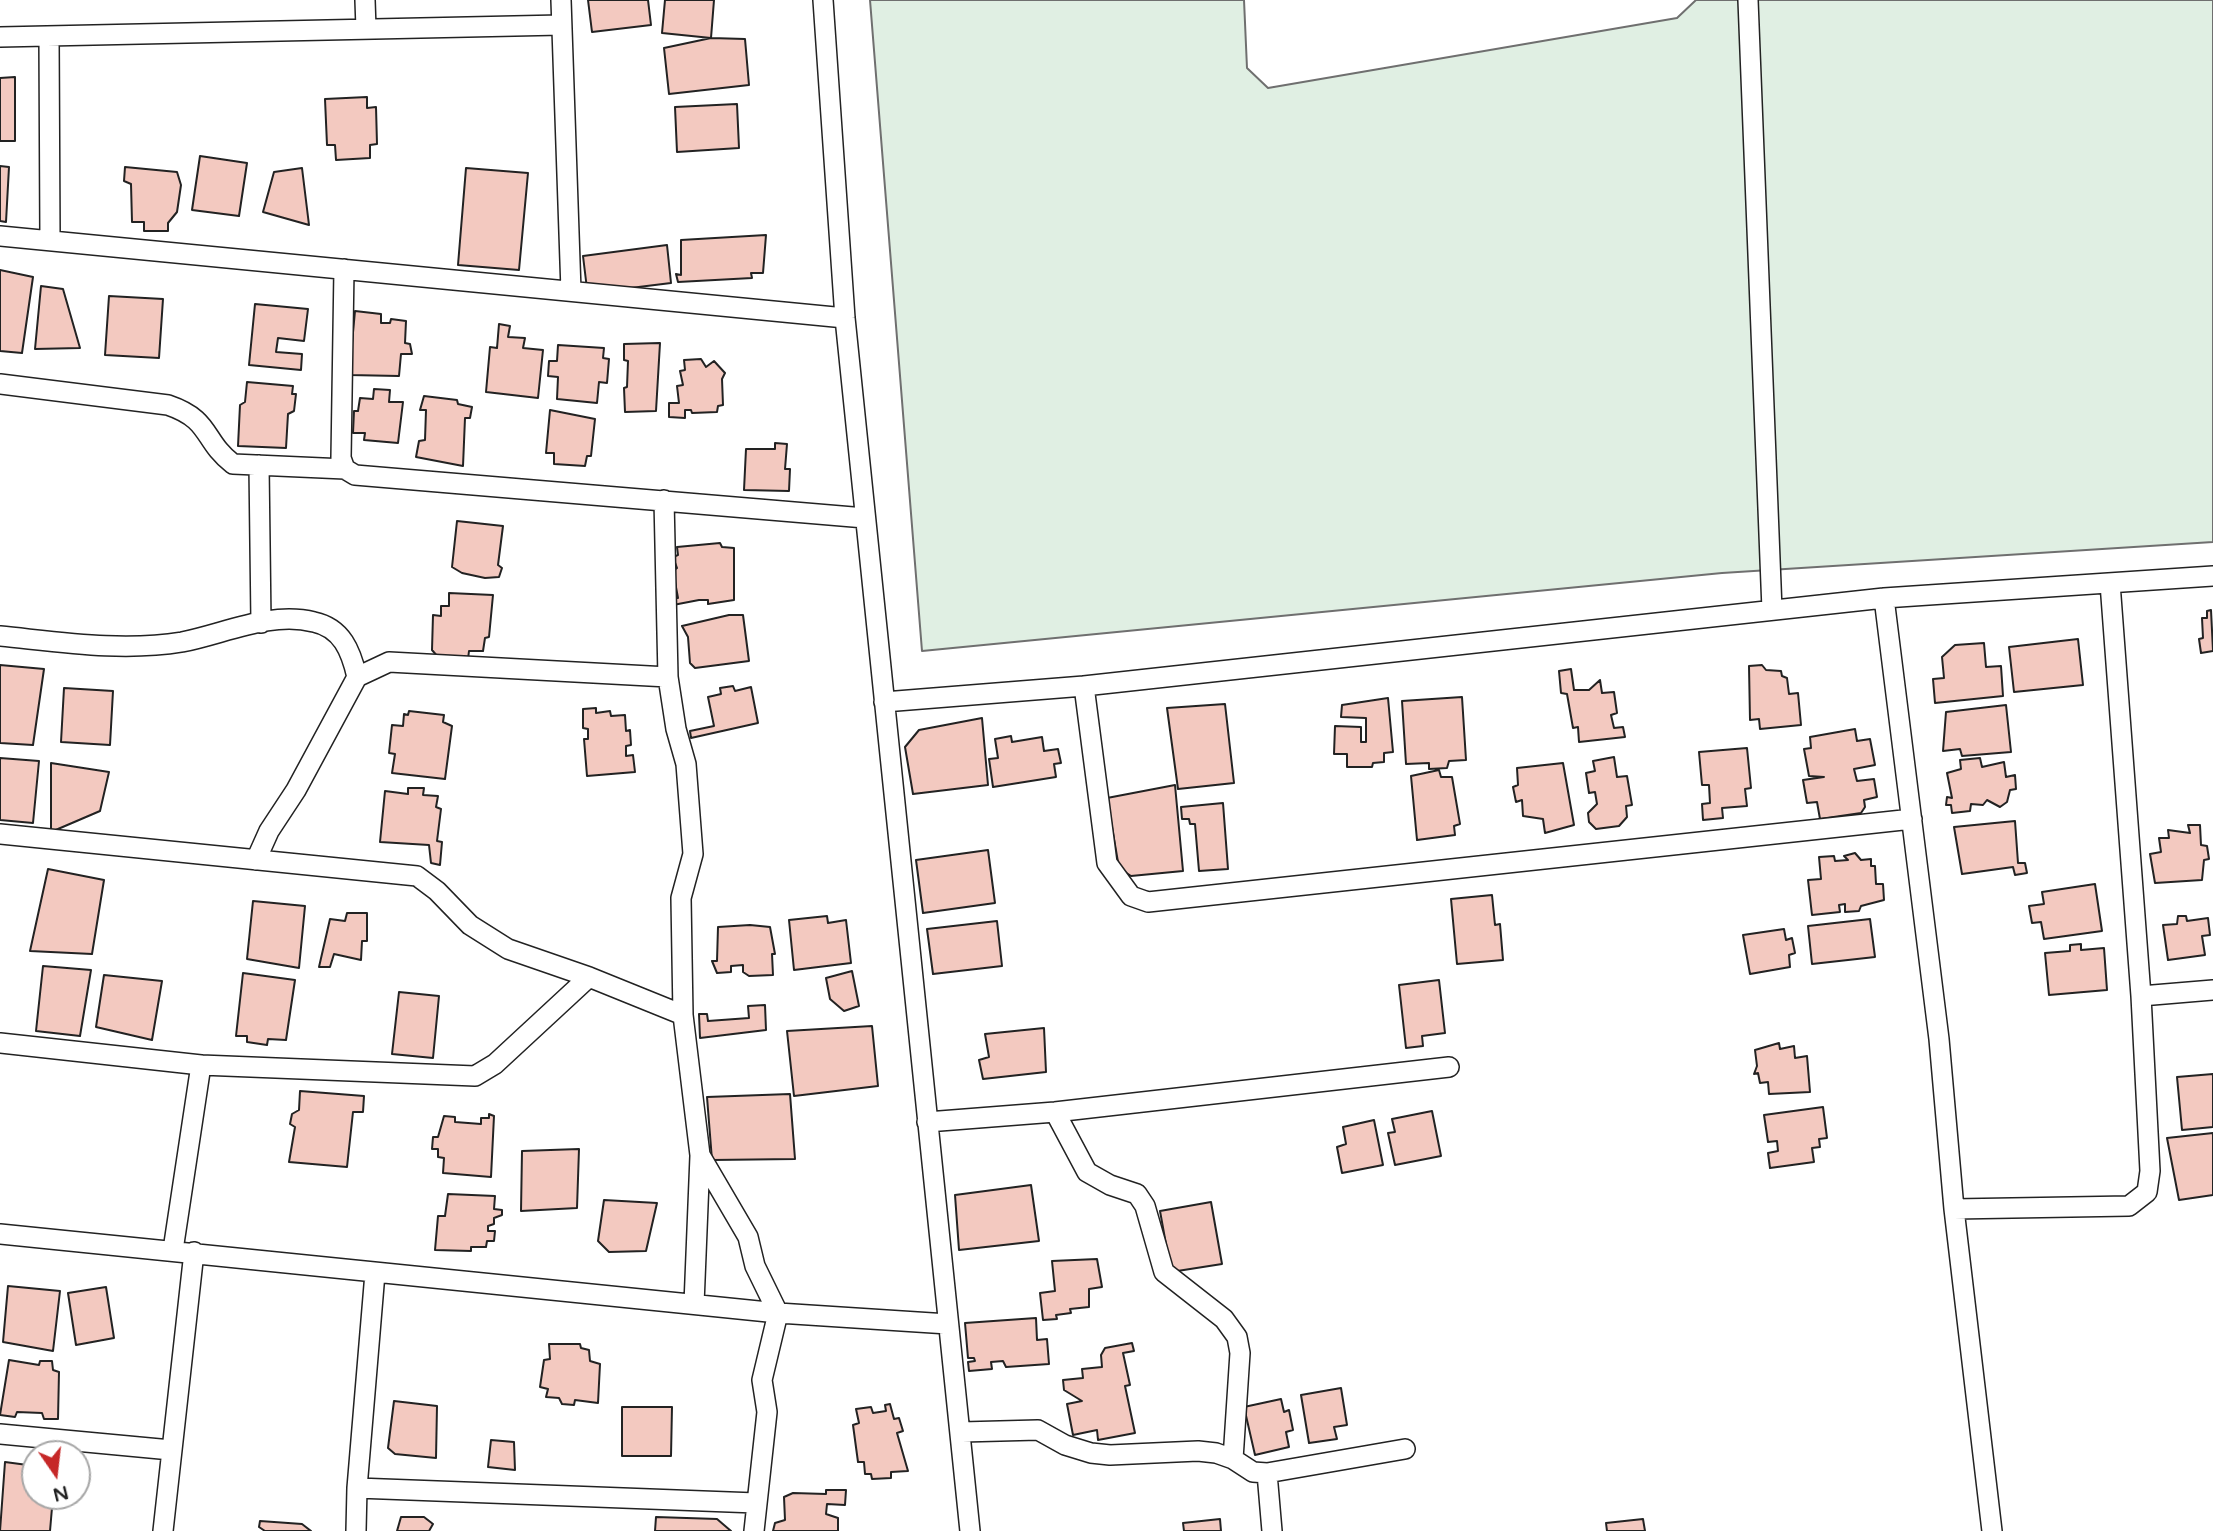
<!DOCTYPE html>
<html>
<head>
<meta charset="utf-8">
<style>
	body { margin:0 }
	#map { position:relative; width:2213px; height:1531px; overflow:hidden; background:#fff; font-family:"Varela Round",sans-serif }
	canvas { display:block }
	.north { position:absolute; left:21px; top:1440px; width:70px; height:70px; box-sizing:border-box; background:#fff; border:2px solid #a7a7a7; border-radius:50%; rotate:166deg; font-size:19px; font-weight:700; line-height:28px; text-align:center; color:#222 }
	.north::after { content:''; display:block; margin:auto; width:24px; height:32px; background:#c62828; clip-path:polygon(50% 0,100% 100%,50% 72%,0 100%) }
</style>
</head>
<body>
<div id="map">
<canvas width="2213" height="1531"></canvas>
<div class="north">N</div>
</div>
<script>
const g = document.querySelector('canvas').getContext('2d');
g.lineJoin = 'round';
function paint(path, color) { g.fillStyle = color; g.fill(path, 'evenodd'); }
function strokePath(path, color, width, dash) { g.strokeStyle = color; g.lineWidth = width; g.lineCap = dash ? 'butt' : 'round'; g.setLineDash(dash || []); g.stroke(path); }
const green = new Path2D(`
	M870,0H1244L1247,68L1268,88L1677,18L1696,0H2213V542L1722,573L922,651Z`);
paint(green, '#e0efe3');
strokePath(green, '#6f6f6f', 2);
const building = new Path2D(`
	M588,0H648L651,25L592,32Z
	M665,0H714L711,38L662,33Z
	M711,38L745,39L749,85L669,94L664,48Z
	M15,77V141H0V78Z
	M367,97V108L376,107L377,144L370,145V158L336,160L335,145H327L325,99Z
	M737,104L739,148L677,152L675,107Z
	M200,156L247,163L239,216L192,210Z
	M0,166L9,167L6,222L0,221Z
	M125,167L177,172L181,185L177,212L168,223V231H144V222H132L131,184L124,181Z
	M302,168L309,225L263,212L274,172Z
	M466,168L528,173L519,270L458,265Z
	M766,235L763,273H751L752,278L678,282L676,274L681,275V240Z
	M667,245L671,283L590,293L587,289L583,256Z
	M0,270L33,277L22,353L0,351Z
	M41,286L63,289L80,348L35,349Z
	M109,296L163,299L159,358L105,355Z
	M255,304L308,309L304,341L278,338L276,352L302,354L301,370L249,365Z
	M355,311L381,314V323H390L391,319L406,321L405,343L410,344L412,354H401L399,376L349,375Z
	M499,324L510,326L508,337L525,338L523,348L543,350L538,398L486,392L490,347L497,348Z
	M660,343L656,411L625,412L624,388L627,387L628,361L624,360V344Z
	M558,345L604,348L603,358L609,359L607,383L599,382L597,403L557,399L558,377L548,376L549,361H557Z
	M701,359L706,367L714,361L725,373L722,379L723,405L718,406L717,412L692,413L691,410H685V418L669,417V403H679L677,386L683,385L680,371L685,370L684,360Z
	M247,382L293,386L292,394H296L294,411L288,414L286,448L238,446L240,405L245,402Z
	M374,389L390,390L389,402H403L398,443L364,440L365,433H353L354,411H358L360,398L373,399Z
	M424,396L457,400L458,404L472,407L470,418H465L463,466L416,457L419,441L425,440L426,410H420Z
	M550,410L595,419L591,456H587L585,466L554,464V453H546Z
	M775,443L787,444L785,469H790L789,491L744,490L746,449H775Z
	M457,521L503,526L498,565L502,568L499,577L485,578L462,573L452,567Z
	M720,543L722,547L734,548V600L708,604V600H699L673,605L672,598H678L673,571L677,568L673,557L678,555L677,547Z
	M449,593L493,595L489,637L485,638L483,651H469L468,659L438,657L432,650L433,615L441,616V606H449Z
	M2211,610L2213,651L2201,653L2199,639L2203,638L2202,618H2207V611Z
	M729,615H743L749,661L695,668L690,663L688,637L682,626Z
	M2078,639L2083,685L2014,692L2009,647Z
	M1984,643L1986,667L2001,666L2003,696L1935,703L1933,679L1944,678L1942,657L1955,645Z
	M0,665L44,669L33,745L0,743Z
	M1762,665L1766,670L1781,671L1782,676L1787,678L1789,694L1798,693L1801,725L1760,729L1759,719L1750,720L1749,666Z
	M1571,669L1574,690H1589L1600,680L1602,693L1614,692L1617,713L1611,715L1614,728L1623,727L1625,737L1579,742L1578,727L1573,728L1567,694L1561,693L1559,671Z
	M733,686L735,691L751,687L758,723L691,738L690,731L714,726L708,697L721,694L720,688Z
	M64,688L113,691L110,745L61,742Z
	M1462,697L1466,760L1449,761L1447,768L1429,769V763L1406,764L1402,701Z
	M1388,698L1393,752L1384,753V762L1373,763L1372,767H1347V754H1334L1335,726L1361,727V742H1366V718L1341,717L1342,705Z
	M1225,704L1234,783L1178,789L1167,708Z
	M2006,705L2011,752L1962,756L1960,749L1943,751L1946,712Z
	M596,708V713L610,711L611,716L625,715L626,731L630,730L631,745L626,746V756L633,755L635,772L587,776L584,739H588V729L583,728V709Z
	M409,711L444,715L443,722L452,726L445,779L392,773L395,754L389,753L392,725L403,726L404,714L408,715Z
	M982,718L988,785L913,794L905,747L919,730Z
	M1855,729L1857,741L1870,739L1875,765L1854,769L1857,781L1874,779L1877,797L1864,800L1865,807L1861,813L1820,819L1817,802L1807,803L1803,780L1824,777L1809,776L1804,749L1811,748L1810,737Z
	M1011,736L1012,742L1042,737L1044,751L1058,749L1061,763L1054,764L1056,777L993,787L989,759L998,758L995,739Z
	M1747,748L1751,788L1745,789L1747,806L1722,808L1723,818L1703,820L1702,804L1710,803L1709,785H1702L1699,752Z
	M1614,757L1617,777L1627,776L1632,805L1626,806L1627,817L1619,826L1596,829L1589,822L1588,813L1597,804L1595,792L1589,793L1586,773L1595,771L1593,761Z
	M0,758L39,761L33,823L0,820Z
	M1980,758L1982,767L2004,762L2006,777L2015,775L2016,789L2010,790L2007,802L2000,807L1987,800L1983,805L1971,804L1970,811L1952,813L1951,805H1946L1947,797L1952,798L1947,773L1961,769L1960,760Z
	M51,763L109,772L100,811L51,832Z
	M1563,763L1574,825L1545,833L1543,819L1523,816L1522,800L1516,802L1513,787L1518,785L1517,768Z
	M1439,770L1441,777H1452L1460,824L1454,826L1455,835L1417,840L1411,776Z
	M1175,785L1183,871L1131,876L1119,868L1107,798Z
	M408,788H424L423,795L438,796L436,807L441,809L437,841L442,842L440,865L431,863L429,845L380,842L385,791L408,794Z
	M1223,803L1228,869L1199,871L1195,824H1190L1189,819H1182L1181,807Z
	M2015,821L2018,863H2025L2027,873L2015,875L2013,867L1962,874L1954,827Z
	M2188,825H2200L2201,845L2207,846L2209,859L2204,860L2202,880L2155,883L2150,854L2161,852L2159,838H2169L2168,830L2190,833Z
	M988,850L995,903L923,913L916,860Z
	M1855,853L1861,860L1871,859V866H1875L1876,884H1883L1884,900L1861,906L1859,911L1845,912V904L1839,905L1840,912L1812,915L1808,880L1821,879L1819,857L1834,856L1835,861L1848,860L1844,856Z
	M48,869L104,880L92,954L30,951Z
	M2095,884L2102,931L2044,939L2041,922L2032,923L2029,906L2044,904L2042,892Z
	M1492,895L1495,925L1500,924L1503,960L1457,964L1451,899Z
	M253,901L305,906L299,968L247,959Z
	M347,913H367V941H362L361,960L334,954L330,967H319L330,919L345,921Z
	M827,916L828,923L846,920L851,963L794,970L789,920Z
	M2178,916H2186L2187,921L2208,918L2210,935L2202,936L2205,955L2168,960L2163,925L2177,924Z
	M1870,919L1875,957L1812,964L1808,926Z
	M997,921L1002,966L933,974L927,929Z
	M750,925L770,927L775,954H772L773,975L749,976L743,972V965L731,966V972L717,973L712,961H717L718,927Z
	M1784,929L1786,940L1792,938L1795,953L1789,955L1790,967L1750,974L1743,935Z
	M2081,944V950L2104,948L2107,990L2049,995L2045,953L2070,951V945Z
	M43,966L91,970L80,1036L36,1031Z
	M852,971L859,1006L844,1011L830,999L826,978Z
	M243,973L295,980L286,1040L268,1039L267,1045L247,1042V1036H236Z
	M104,975L162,981L152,1040L96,1027Z
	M1439,980L1445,1033L1422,1036L1423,1046L1406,1048L1399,985Z
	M399,992L439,996L433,1058L392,1054Z
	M765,1005L766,1030L700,1038L699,1014H707L708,1021L749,1018L748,1006Z
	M872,1026L878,1086L794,1096L787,1031Z
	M1044,1028L1046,1072L983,1079L979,1060L989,1057L985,1034Z
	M1779,1043L1780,1049L1794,1046L1795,1058L1807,1056L1810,1092L1769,1094L1768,1082L1760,1083L1758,1073L1754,1074L1757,1066L1755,1050Z
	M2213,1074V1127L2182,1130L2177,1077Z
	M300,1091L364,1096L363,1112H353L347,1167L289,1162L295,1127L290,1124L292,1114L299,1110Z
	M790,1094L795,1159L712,1160L707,1097Z
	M1823,1107L1827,1138L1819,1139L1820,1147L1812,1148L1814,1162L1770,1168L1768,1153L1778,1151L1777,1141L1768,1142L1764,1115Z
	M1432,1111L1441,1156L1395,1165L1388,1133L1395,1132L1392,1119Z
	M489,1114L494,1116L491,1177L443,1173L444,1158L438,1157V1149H432L433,1137H438L444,1116L455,1117V1122L481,1124V1118H489Z
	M1374,1120L1383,1165L1342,1173L1337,1147L1346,1144L1343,1127Z
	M2213,1133V1195L2179,1200L2167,1138Z
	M579,1149L577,1208L521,1211L522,1151Z
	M1031,1185L1039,1241L959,1250L955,1195Z
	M448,1194L495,1196L494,1209L502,1210V1215L494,1218V1224L488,1226V1231H495L494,1241H487L486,1247H471V1251L435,1250L438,1216H445Z
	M604,1200L657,1203L646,1251L609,1252L598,1241Z
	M1211,1202L1222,1264L1171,1272L1160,1211Z
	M1097,1259L1102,1287L1089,1289V1307L1070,1309L1071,1313L1056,1315L1057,1319L1043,1320L1040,1293L1055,1291L1052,1261Z
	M8,1286L60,1291L53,1351L3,1342Z
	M106,1287L114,1338L76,1345L68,1293Z
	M1036,1318L1037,1340L1047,1339L1049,1364L1006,1367L1003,1361L991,1362L992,1369L969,1371L968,1362L975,1361L974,1358H968L965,1323Z
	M1132,1343L1134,1351L1123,1353L1130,1385L1125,1386L1135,1433L1098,1440L1097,1430L1073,1435L1067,1404L1082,1401L1064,1390L1063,1380L1083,1378L1082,1369L1102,1367L1101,1355L1105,1348Z
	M549,1344H580L581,1348L589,1350L590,1361L600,1364L598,1403L575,1400L574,1405L562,1404L559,1398L546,1397L548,1389L540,1387L544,1360L550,1359Z
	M9,1360L39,1365L40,1361H52L53,1370L59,1372L58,1419H44L42,1413L17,1412L15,1417L0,1415Z
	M1341,1388L1347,1425L1334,1427L1337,1439L1309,1443L1301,1395Z
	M1281,1399L1284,1412L1289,1410L1293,1430L1286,1432L1289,1447L1255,1455L1244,1407Z
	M394,1401L437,1406L436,1458L395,1454L388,1448Z
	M890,1404L894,1419L899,1418L903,1431L897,1433L908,1471L891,1472V1478L872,1479L871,1474H865L864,1462H858L853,1425L859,1423L856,1409L871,1407L873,1413L886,1411L885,1405Z
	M622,1407H672L671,1456H622Z
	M491,1440L514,1442L515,1470L488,1467Z
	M5,1462L35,1466V1496H53L50,1531H0Z
	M826,1490H846L845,1505L827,1504L826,1514L838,1518V1531H773L775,1523L785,1520L784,1497L793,1493L826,1494Z
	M401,1517H424L433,1524L429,1531H397Z
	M656,1517L717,1519L731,1531H655Z
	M1220,1519L1221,1531H1184L1183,1523Z
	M1643,1519L1645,1531H1607L1606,1523Z
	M260,1521L302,1524L311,1531H265L259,1527Z`);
paint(building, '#f3c9c0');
strokePath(building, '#222', 2);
const street = new Path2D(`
	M365,0L366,29
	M561,0L571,291
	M823,0L845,318L970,1531
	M1748,0L1772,610
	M49,36L50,240
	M0,37L561,25
	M0,236L845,318
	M344,269L341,458L345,469
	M0,384L168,405C212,420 202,440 233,464L345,469L355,475L865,518
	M259,465L261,623
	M664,500L668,677L676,729L686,764L693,854L681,898L683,1015L700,1155L748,1237L755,1266L778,1313L762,1380L767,1412L754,1531
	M1884,598L1939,1039L1954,1209L1992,1531
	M0,636C60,642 122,652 182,642C224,634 270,611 314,622C342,628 351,651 357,677
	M1084,686L1107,863L1131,896L1148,902L1912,819
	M884,702L1084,686L1884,598L2213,576
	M0,834L417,876L437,891L470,925L508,949L589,977L683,1015
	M256,860L269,831L296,790L357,677L389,662L668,677
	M2141,996L2213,990
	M0,1043L201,1065L475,1076L495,1064L589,977
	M1055,1112L1087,1172L1110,1185L1137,1194L1145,1206L1164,1272L1224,1319L1237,1337L1240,1353L1233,1459
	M927,1122L1055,1112L1449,1067
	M1954,1209L2129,1206L2147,1192L2150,1171L2141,996L2110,583
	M0,1234L778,1313L948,1324
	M173,1250L201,1065
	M375,1273L357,1488L756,1503
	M694,1304L700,1156
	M962,1432L1038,1430L1065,1445L1091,1453L1110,1455L1198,1451L1216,1453L1233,1459L1253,1472L1267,1473L1405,1449
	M0,1434L171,1450
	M1267,1473L1272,1531
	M163,1531L194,1252
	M356,1531L357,1488`);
strokePath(street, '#222', 22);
strokePath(street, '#fff', 19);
</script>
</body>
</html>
